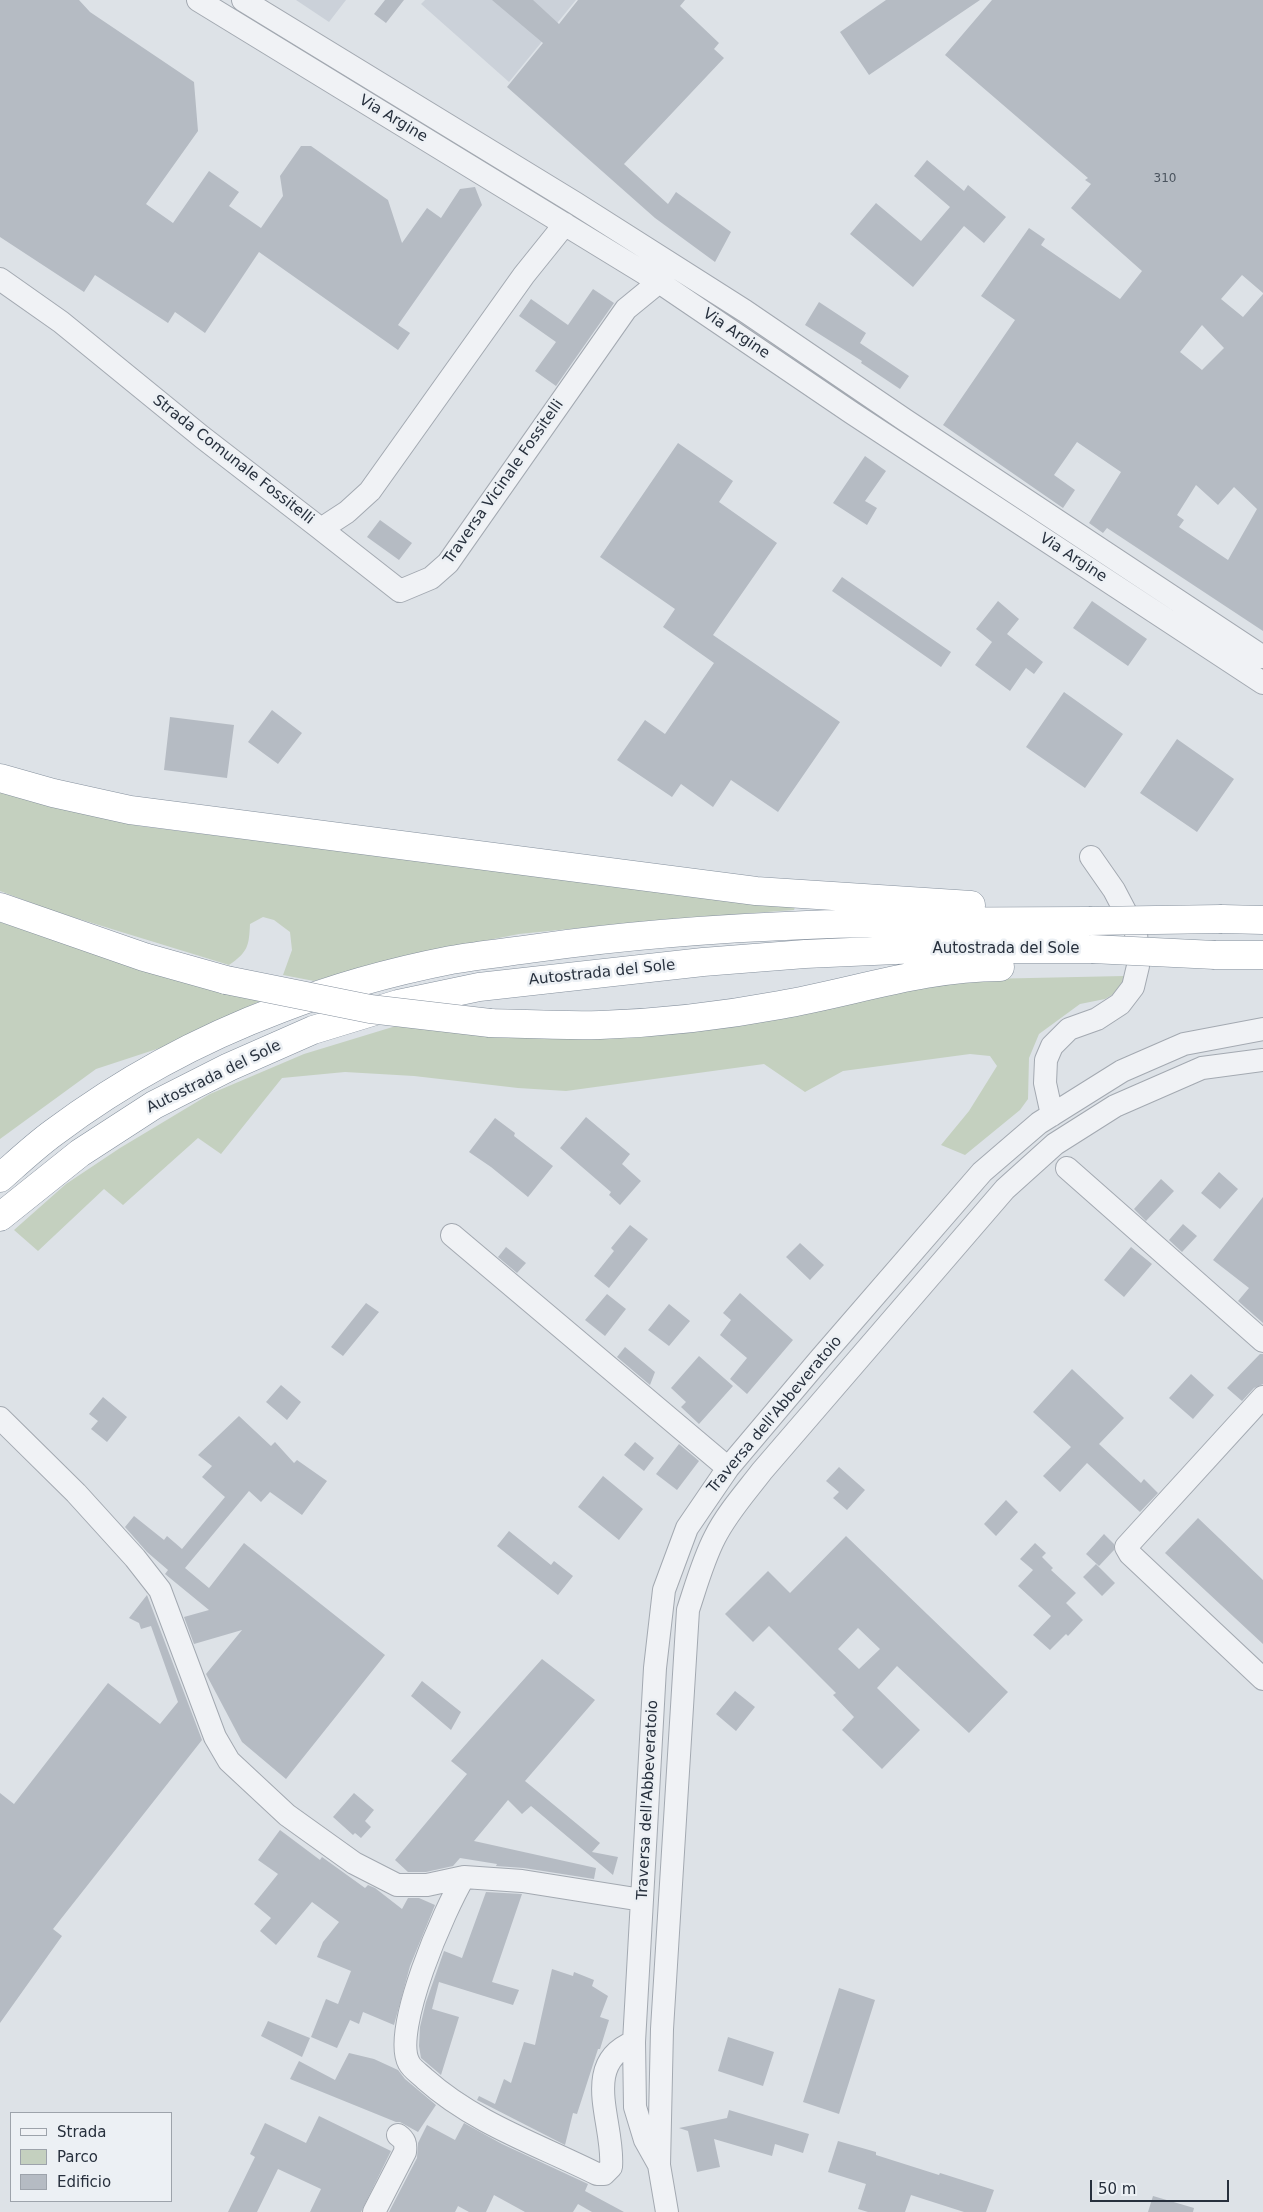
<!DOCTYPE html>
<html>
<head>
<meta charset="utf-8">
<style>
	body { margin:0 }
	#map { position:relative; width:1263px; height:2212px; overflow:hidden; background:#dde2e7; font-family:"DejaVu Sans",sans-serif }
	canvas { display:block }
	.legend { position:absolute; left:10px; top:2112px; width:162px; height:90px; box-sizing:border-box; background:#ecf0f4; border:1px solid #9da3ab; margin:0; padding:6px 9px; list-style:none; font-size:15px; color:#27303d }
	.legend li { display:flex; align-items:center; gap:10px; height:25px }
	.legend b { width:25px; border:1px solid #9da3ab }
	.scale { position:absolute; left:1090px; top:2180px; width:139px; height:22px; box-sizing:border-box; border:2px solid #27303d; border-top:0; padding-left:6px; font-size:15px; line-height:18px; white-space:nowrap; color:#27303d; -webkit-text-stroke:4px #ecf0f4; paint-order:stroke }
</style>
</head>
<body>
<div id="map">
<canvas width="1263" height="2212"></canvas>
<ul class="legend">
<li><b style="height:6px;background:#f0f2f5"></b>Strada</li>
<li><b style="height:14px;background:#c4d0bf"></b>Parco</li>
<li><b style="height:14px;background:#b5bbc3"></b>Edificio</li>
</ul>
<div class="scale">50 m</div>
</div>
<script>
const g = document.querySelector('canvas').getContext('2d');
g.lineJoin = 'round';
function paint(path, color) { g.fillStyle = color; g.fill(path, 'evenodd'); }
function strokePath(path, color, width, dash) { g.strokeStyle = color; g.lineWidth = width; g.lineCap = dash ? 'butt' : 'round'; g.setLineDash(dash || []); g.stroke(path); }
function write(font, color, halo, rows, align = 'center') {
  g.font = font + ' "DejaVu Sans",sans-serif'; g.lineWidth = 5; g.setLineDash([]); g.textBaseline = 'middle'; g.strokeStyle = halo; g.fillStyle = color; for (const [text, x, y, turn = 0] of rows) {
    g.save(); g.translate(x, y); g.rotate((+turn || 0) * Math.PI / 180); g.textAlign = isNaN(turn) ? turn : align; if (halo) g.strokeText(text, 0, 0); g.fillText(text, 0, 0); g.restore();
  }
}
paint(new Path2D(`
	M296,0H346L329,22Z
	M425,0H576L509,82L421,4Z`), '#cbd1d9');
paint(new Path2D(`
	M0,791L139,826L795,907L794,910L659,920L519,934L388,960L314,981L283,975L292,950L290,932L274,920L263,917L250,924C249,946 248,952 229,965L53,911L0,891Z
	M0,922L152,971L262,1000L163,1047L96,1069L0,1139Z
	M1124,976V981L1117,992L1105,999L1080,1004L1039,1034L1029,1058L1028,1099L1020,1110L965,1155L941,1145L969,1111L997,1066L990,1056L970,1054L843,1071L805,1092L764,1064L566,1091L518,1088L414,1076L345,1072L282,1078L221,1154L198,1138L123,1205L104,1189L38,1251L14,1230L66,1184L120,1148L210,1094L304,1054L409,1022L431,1026L863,992L984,979Z`), '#c4d0bf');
paint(new Path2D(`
	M0,0H79L90,12L194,82L198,131L146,204L173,223L209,171L239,192L229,206L261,228L283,196L280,176L301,146H311L388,200L402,243L427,208L441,218L460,189L475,187L482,205L398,325L410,333L398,350L259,252L205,333L175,312L168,323L95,275L84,292L0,237Z
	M385,0H404L386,23L374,14Z
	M492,0H533L559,24L578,0H685L680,6L719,43L714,49L724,58L624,164L668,204L676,192L731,232L715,262L655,218L507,87L543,43Z
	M886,0H980L869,75L840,32Z
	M992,0H1263V293L1242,275L1221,299L1243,317L1263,294V631L1107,528L1103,533L1089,523L1121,472L1077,442L1054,475L1075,490L1063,508L943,425L1015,320L981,296L1029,228L1045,239L1041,245L1120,299L1142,271L1071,208L1091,184L1085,180L1088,178L945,55ZM1202,325L1224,348L1202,370L1180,352ZM1196,485L1218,505L1234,487L1257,509L1228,560L1179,527L1184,520L1177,515Z
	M927,160L964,191L968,185L1006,217L984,243L964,226L913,287L850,234L876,203L921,241L950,207L914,176Z
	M593,289L614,303L556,386L535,371L556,342L519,316L531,299L568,325Z
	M819,302L866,333L860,343L909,376L900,389L861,363L862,361L805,325Z
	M678,443L733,481L719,502L777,543L713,635L840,722L778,812L731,780L713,807L681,784L672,797L617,760L645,720L665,734L714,663L663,627L675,609L600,557Z
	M865,456L886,471L865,501L877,508L867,525L833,503Z
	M380,520L412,543L399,560L367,537Z
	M842,577L951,652L941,667L832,591Z
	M998,601L1019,619L1007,634L1043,662L1034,674L1026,668L1010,691L975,665L992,642L976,629Z
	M1092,601L1147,639L1128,666L1073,628Z
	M1064,692L1123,734L1085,788L1026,747Z
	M272,710L302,733L278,764L248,742Z
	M170,717L234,725L227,778L164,770Z
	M1177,739L1234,779L1197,832L1140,793Z
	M586,1117L630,1154L622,1164L641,1181L620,1205L609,1195L611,1192L560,1148Z
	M495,1118L515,1133L514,1136L553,1166L528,1197L491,1167L469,1152Z
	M1219,1172L1238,1189L1220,1209L1201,1193Z
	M1161,1179L1174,1191L1146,1221L1134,1209Z
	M1263,1197V1323L1238,1301L1249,1288L1213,1260Z
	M1183,1224L1197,1236L1182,1252L1169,1240Z
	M630,1225L648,1239L609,1288L594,1276L614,1251L611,1248Z
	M800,1243L824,1265L810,1280L786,1257Z
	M506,1247L526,1263L517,1273L498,1257Z
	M1131,1247L1152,1264L1124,1297L1104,1280Z
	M740,1293L793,1340L747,1394L730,1379L747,1358L720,1335L731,1320L723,1313Z
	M607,1294L626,1309L605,1336L585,1320Z
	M366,1303L379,1312L343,1356L331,1347Z
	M669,1304L690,1321L669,1346L648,1330Z
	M625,1347L655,1372L650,1385L617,1357Z
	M1260,1354H1263V1384L1254,1388L1242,1401L1227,1388Z
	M699,1356L733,1386L699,1424L681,1407L686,1402L671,1388Z
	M1072,1369L1124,1418L1099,1444L1141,1483L1144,1479L1158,1493L1140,1512L1087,1463L1060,1492L1043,1476L1071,1447L1033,1412Z
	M1191,1374L1214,1395L1193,1419L1169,1398Z
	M281,1385L301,1402L287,1420L266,1402Z
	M103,1397L127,1417L107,1442L91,1429L98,1421L89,1414Z
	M239,1416L271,1446L275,1442L294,1463L297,1460L327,1481L302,1515L270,1492L261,1502L249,1491L185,1568L209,1588L244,1543L385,1655L286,1779L242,1742L206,1674L242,1630L194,1644L184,1617L209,1610L165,1574L168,1570L147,1552L125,1527L134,1516L164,1540L167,1536L182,1549L225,1497L202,1477L212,1466L198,1455Z
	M635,1442L654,1458L644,1471L624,1455Z
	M679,1444L699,1461L677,1490L656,1474Z
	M839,1467L865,1490L847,1510L833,1498L839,1492L826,1481Z
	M603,1476L643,1509L619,1540L578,1507Z
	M1006,1500L1018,1512L996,1536L984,1524Z
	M1198,1518L1263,1580V1644L1165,1553Z
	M509,1531L551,1565L554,1561L573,1576L558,1595L497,1546Z
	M1104,1534L1114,1544V1550L1099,1566L1086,1554Z
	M846,1536L1008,1692L969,1733L897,1666L877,1688L920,1730L882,1769L842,1730L854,1717L833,1695L836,1693L769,1626L753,1642L725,1614L768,1571L790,1593ZM858,1628L880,1649L859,1669L838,1649Z
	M1035,1543L1046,1553L1042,1557L1053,1568L1051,1570L1076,1593L1066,1603L1083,1620L1068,1636L1066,1634L1050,1650L1033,1635L1051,1616L1018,1586L1033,1570L1020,1559Z
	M1096,1564L1115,1583L1102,1596L1083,1577Z
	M147,1595L202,1740L53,1929L62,1936L0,2023V1793L14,1804L108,1683L160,1724L178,1702L151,1626L141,1629L139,1623L129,1618Z
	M542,1659L595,1700L525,1781L600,1843L592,1852L618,1857L613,1875L531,1806L522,1814L508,1800L474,1841L596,1868L594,1879L524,1868L496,1866L497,1864L460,1858L453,1866L426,1872H408L395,1860L467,1774L451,1761Z
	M422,1681L461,1712L451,1730L411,1696Z
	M735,1691L755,1707L736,1731L716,1714Z
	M354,1793L374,1810L365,1821L371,1827L361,1838L355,1833L353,1835L333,1817Z
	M280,1830L320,1860L322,1857L365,1888L368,1885L375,1888L402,1909L408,1898H419L435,1905L410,1966L394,2025L363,2012L359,2024L350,2020L337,2048L311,2037L326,1999L338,2004L351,1971L317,1957L323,1942L339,1922L312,1902L276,1945L260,1931L271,1918L254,1904L278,1874L258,1860Z
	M486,1892L522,1894L492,1982L519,1990L513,2005L439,1982L432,2009L459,2017L441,2075L421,2058L419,2046L420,2027L426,2002L444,1951L462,1958Z
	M552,1969L573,1976L574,1972L594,1980L592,1986L608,1996L600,2017L609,2020L600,2049H598L577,2114L573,2113L565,2145L477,2100L479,2096L495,2104L504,2079L511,2083L524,2042L535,2045Z
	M839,1988L875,2000L839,2114L803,2102Z
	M268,2021L310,2038L302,2057L261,2036Z
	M728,2037L774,2052L763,2086L718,2071Z
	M349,2053L374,2059L398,2070L405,2079L436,2105L418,2132L400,2122H396L290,2079L299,2061L335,2080Z
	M729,2110L809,2134L803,2153L775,2144L772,2156L714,2139L720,2167L697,2172L688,2131L679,2128L727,2118Z
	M319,2116L391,2151L361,2212H310L321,2189L278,2169L257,2212H228L255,2157L250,2154L265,2123L306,2143Z
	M464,2123L502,2144L588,2184L585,2191L624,2212H592L578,2204L573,2212H525L494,2195L486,2212H469L458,2206L455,2212H389L417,2158L418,2143L427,2125L455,2140Z
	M838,2141L876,2152V2155L939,2175L940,2173L994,2190L986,2212H964L911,2195L905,2212H868L858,2209L866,2184L828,2172Z
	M1153,2196L1194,2208L1193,2212H1148Z`), '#b5bbc3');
const minor = new Path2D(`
	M198,0L659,282L852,413L1263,683
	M243,0L575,203L745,311L905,420L1263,657
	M0,279L61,322L202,437L321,529L347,512L370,491L524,275L565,224
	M321,529L400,591L431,578L448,563L626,309L659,282
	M1052,1115L1045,1083L1046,1060L1052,1046L1069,1029L1097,1019L1120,1004L1133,987L1138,966L1136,932L1114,890L1091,857
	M1067,1168L1263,1341
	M452,1235L728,1468
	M1263,1397L1126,1547L1130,1554L1263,1679
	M0,1418L76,1493L135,1558L160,1590L215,1737L229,1761L287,1815L354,1863L397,1885H427L464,1877L522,1881L642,1900
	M464,1877C445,1908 391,2031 409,2063C412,2069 420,2074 425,2079C474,2123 539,2145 597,2174H604L611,2167C615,2124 579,2064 634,2042
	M659,2165L645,2140L635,2107L634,2042L655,1668L664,1590L687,1528L728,1468L820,1359L982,1172L1039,1123L1122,1071L1184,1044L1263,1029
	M374,2212L405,2152C406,2144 405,2140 398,2135
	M667,2212L659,2165L662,2029L688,1610C696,1586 703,1560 715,1537C727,1513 746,1492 762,1471L1005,1189L1055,1144L1115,1106L1202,1068L1263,1060`);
const highway = new Path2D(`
	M0,778L53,793L130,810L756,891L971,905
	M0,907L144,957L226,980
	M1222,919L1263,920
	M1215,955H1263
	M490,1023C526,1024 563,1026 600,1025C659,1023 721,1016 780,1005C854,992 925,967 1000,967
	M0,1178C17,1163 34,1147 53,1133C121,1082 200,1039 280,1009C333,988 395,971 451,960C480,955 509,952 537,948C719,922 905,921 1089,921
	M0,1217L80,1153L154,1105L229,1067L313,1030L398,1004L479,987L703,962L805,954L919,949H1092`);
strokePath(minor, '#a3a9b1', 24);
strokePath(highway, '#85909d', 29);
strokePath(minor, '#f0f2f5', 22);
strokePath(highway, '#fff', 28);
const highwayBridge = new Path2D(`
	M1089,921L1222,919
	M1092,949L1215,955
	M226,980L370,1009L490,1023`);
strokePath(highwayBridge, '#85909d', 29, []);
strokePath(highwayBridge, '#fff', 28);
write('12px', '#4a535e', null, [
	["310",1165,179]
]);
write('15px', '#27303d', '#ecf0f4', [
	["Via Argine",393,119,31],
	["Via Argine",736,334,34],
	["Strada Comunale Fossitelli",233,460,38],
	["Traversa Vicinale Fossitelli",504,482,-55],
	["Via Argine",1073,558,33],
	["Autostrada del Sole",1006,949],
	["Autostrada del Sole",602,973,-6],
	["Autostrada del Sole",214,1077,-26],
	["Traversa dell'Abbeveratoio",775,1415,-50],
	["Traversa dell'Abbeveratoio",648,1800,-87]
]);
</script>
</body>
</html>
